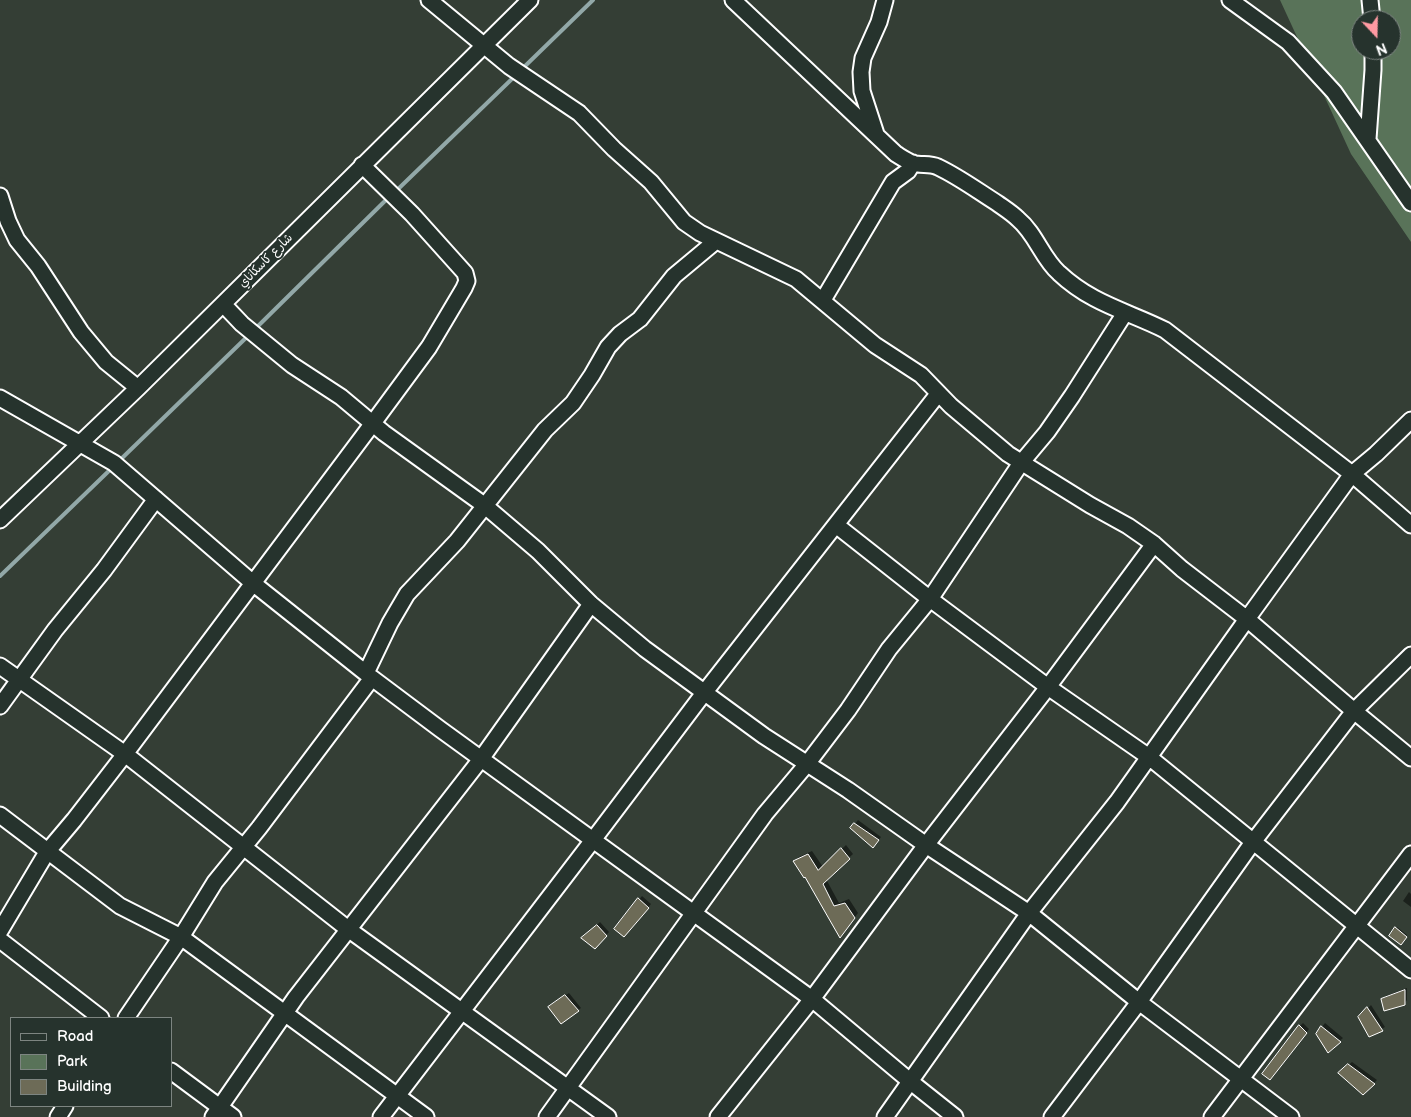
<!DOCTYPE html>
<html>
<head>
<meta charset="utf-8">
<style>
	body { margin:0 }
	#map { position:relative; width:1411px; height:1117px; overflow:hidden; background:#343e35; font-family:"Balsamiq Sans",sans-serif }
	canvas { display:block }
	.legend { position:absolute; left:10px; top:1017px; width:162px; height:90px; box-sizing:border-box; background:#26332d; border:1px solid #7d8581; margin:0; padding:6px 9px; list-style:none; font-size:15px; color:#fff }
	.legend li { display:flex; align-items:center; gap:10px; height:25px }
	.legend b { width:25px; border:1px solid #7d8581 }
	.north { position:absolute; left:1351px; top:10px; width:50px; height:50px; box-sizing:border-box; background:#26332d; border:1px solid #7d8581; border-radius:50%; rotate:159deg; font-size:14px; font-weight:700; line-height:20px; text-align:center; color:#fff }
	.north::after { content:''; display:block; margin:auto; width:18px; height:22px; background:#ff9aa2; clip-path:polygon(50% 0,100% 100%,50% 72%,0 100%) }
</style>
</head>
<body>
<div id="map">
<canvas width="1411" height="1117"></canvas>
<ul class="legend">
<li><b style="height:6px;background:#26332d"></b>Road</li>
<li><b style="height:14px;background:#597359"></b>Park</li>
<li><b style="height:14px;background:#6d6b57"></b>Building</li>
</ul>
<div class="north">N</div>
</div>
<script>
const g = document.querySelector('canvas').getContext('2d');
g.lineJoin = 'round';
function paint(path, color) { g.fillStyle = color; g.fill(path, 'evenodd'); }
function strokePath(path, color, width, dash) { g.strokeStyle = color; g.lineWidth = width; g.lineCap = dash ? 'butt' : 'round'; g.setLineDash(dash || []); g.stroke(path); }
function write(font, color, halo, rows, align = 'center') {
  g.font = font + ' "Balsamiq Sans","Playpen Sans Arabic",sans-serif'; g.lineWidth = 4; g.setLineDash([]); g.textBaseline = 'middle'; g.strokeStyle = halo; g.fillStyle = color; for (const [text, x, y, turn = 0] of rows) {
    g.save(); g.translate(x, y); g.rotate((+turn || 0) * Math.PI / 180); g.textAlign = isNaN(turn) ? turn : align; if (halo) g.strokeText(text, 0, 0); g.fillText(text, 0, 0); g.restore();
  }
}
paint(new Path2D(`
	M1280,0H1411V242L1351,154ZM1361,20H1391V50H1361Z`), '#597359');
paint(new Path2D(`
	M858,820L881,837L876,843L852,828Z
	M846,845L853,854L826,879L839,903L849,899L858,913L844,932L795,861L799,857L812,851L823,867Z
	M1409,892L1411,894V907L1403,901Z
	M642,896L651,904L627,933L616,929Z
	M600,922L609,932L595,947L583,938Z
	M1397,927L1407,935L1400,943L1390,936Z
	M1407,988V1000L1404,1004L1383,999L1386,996Z
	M569,993L581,1008L578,1010L552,1004Z
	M1371,1005L1385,1027L1369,1036L1360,1017Z
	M1303,1023L1309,1029L1273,1075L1300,1026Z
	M1325,1023L1343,1038L1328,1051L1317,1034Z
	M1352,1062L1377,1080L1363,1094L1339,1073Z`), '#0007');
strokePath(new Path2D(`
	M522,69L593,0
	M394,193L515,76
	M255,329L389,197
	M119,461L250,334
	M0,576L114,466`), '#92a8a8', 4);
const building = new Path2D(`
	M854,823L879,840L873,848L850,828Z
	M841,848L850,859L823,884L834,906L845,903L855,918L840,938L805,877L804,878L793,861L808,854L818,870Z
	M638,898L649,908L624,937L614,929Z
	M597,925L607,936L595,949L581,938Z
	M1395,927L1407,937L1401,945L1389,936Z
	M1405,990V1005L1384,1011L1381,999Z
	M565,995L579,1011L561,1024L548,1007Z
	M1367,1007L1383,1031L1369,1037L1358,1017Z
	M1299,1025L1307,1033L1270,1080L1262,1074Z
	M1321,1026L1341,1042L1328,1053L1316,1034Z
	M1348,1064L1375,1084L1363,1095L1338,1073Z`);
paint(building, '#6d6b57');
strokePath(building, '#fff', 1);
const minor = new Path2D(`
	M429,0L509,66L579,113L614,149L651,182L684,222L700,233L796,279L875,345L921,375L951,406L1008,454L1090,505L1128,526L1154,544L1182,569L1247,619L1117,802L1029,913L885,1117
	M733,0L896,154C901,157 907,161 912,163C921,166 929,163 938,167C959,177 978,191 997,203C1004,208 1012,213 1018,219C1036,234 1042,258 1059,273C1092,304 1127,311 1165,330L1352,474L1376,454L1411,420
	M1230,0L1288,42L1334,92L1411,203
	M1370,0L1372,20
	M876,134L862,91L861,72L863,58L879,22L885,0
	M1368,139L1373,70V50
	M0,196L8,221L17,240L38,266L81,332L106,362L138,388
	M823,300L893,182L908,171L913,163
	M223,304L242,324L292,365L341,397L384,433L484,505L538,551L591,604L645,649L764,736L848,790L926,845L1029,913L1139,1002L1291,1117
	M0,398L114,463L254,584L372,678L440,729L812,999L911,1082L955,1117
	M0,520L138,388L530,0
	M836,525L930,599L1048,687L1149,757L1411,970
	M1411,525L1352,474L1247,619L1354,711L1411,758
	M0,666L125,754L348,929L608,1117
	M366,673L390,623L407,594L457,541L545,430L573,403L592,375L608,347L620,334L640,319L674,276L716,241
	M0,706L55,630L104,570L156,499
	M0,815L120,906L181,937L426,1117
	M0,931L47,852L74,820L125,754L373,423L429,347L464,288L467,281L465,273L412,214L362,165
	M0,940L101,1018
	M126,1018L181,937L215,882L259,828L372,678
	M171,1071L233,1117
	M58,1117L65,1106
	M213,1117L296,997L481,759L591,604
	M381,1117L593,840L704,693L938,394
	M547,1117L765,814L807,764L848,710L889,649L930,599L1021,463L1047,432L1072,396L1125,313
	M718,1117L812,999L926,845L1048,687L1154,544
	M1052,1117L1139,1002L1253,842L1354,711L1411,655
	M1212,1117L1411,854`);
strokePath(minor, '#fff', 19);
strokePath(minor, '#26332d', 15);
write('12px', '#fff', '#26332d', [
	["شارع كاسكاناي",266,261,-45]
]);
</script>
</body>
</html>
